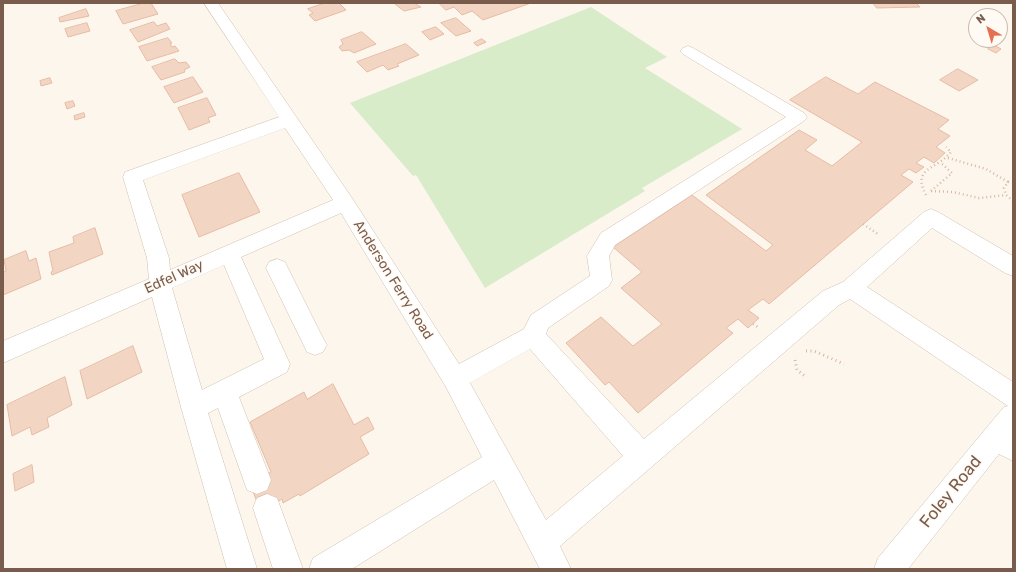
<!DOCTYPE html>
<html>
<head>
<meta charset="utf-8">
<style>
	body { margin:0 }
	#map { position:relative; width:1016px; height:572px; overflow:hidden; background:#fdf6ec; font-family:Rubik,sans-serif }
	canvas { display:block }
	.frame { position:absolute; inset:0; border:4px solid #7a5c4d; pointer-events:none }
	.north { position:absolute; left:968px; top:8px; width:40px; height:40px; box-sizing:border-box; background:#fffaf3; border:1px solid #cabbb1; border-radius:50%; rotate:322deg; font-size:11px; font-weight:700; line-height:16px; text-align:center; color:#7a5c4d }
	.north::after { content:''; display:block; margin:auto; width:14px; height:18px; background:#e76f51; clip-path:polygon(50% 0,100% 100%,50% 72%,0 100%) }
</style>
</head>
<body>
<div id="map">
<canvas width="1016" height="572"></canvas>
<div class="frame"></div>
<div class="north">N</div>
</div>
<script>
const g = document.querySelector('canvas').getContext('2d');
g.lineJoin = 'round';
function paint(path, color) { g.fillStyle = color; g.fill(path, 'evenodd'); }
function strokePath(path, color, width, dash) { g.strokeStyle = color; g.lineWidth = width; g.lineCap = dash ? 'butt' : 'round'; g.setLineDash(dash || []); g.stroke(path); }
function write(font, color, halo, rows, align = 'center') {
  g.font = font + ' Rubik,sans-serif'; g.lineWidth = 3; g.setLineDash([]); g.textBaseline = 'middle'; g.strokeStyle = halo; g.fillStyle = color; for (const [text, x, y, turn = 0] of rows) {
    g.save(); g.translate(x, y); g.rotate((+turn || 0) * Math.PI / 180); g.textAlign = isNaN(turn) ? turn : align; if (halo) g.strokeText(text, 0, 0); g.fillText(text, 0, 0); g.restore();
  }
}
paint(new Path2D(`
	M591,7L667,57L645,68L742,129L642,188L645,191L485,288L416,175L413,176L350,103Z`), '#d8ecc9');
const building = new Path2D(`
	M144,3H151L158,14L123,24L116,11Z
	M325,3H339L346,10L315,21L309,15L313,13L308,9Z
	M398,3H414L421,7L404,11L395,4Z
	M439,3H531L483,20L472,11L462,15L454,7L446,10Z
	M873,3H916L920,7L877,8Z
	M86,9L89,16L60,22L59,18Z
	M456,18L471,31L456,36L441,23Z
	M154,22L157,26L166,23L170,29L138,42L130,30Z
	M87,23L90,31L68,37L65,29Z
	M436,27L444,34L430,40L422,32Z
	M362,32L376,44L354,53L349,50L342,51L339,47L343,44L341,40Z
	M168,38L172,43H170L172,47L175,46L179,51L147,61L139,47Z
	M482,39L486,42L477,46L474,43Z
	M406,44L419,55L397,64L399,66L388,70L383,65L367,72L357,62Z
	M994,45L1001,49L996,53L988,49Z
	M175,59L179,63L186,62L190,67L184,70L185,72L161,80L152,67Z
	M958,69L978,80L959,91L940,80Z
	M193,77L203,92L174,103L164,87Z
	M826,77L858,94L875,82L949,120L938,129L950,136L936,147L945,153L934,163L924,157L916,163L924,167L916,173L909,169L901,175L913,182L769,304L763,299L748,310L759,318L748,328L738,319L726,328L733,333L638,413L609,382L605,385L566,343L601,317L633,346L662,324L621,288L642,272L613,247L692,195L766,251L773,245L706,195L799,130L817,140L805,150L832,166L862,142L790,100Z
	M50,78L52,83L41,86L40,81Z
	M207,98L216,115L208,118L210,122L189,130L178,108Z
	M73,101L75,106L67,109L65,103Z
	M84,113L85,117L75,120L74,116Z
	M239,173L260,212L199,237L182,195Z
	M95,228L103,254L52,275L51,272L53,271L49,252L74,243L73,237Z
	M26,251L29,261L36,258L41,279L3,295V272L6,271L4,260Z
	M133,346L142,372L87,399L80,371Z
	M65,377L72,405L47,418L49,427L32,435L30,427L12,436L7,405Z
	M333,384L354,425L368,417L374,429L360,437L369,454L300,496L299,494L283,503L282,499L261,512L250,484L271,472L250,422L304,392L307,399Z
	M32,465L34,482L15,491L13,474Z`);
paint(building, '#f3d5c3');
strokePath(building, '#e6bba3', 1);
const minor = new Path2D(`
	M204,3H218L352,198L459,364L524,329L531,315L590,276L587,256L601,233L786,117L683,54L680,51L683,48L688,46L693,48L804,113L807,117L804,121L615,245L609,256L612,280L609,286L548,328L546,334L644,439L823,291L843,282L924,212L931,209L938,212L1013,256V276L1005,273L932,228L867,287L1013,382V461L999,454L908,569H874L878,558L988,426L1004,407L1008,406L850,299L839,305L560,546L571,569H540L494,480L352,569H309L313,558L482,457L446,387L341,213L241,257L290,364L287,372L239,397L271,480L267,490L257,494L247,490L218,408L208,413L257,569H227L181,407L152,297L3,363V341L149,279L147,258L123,177L125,172L279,117ZM285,128L333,200L170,270L169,258L143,180ZM224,265L264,359L202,390L172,288ZM530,349L623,456L546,520L470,383Z
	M277,259L285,262L323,338L327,345L323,352L315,355L307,352L266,268L269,262Z
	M267,494L277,498L303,569H273L253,508L257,498Z`);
strokePath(minor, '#d1beb0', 1);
strokePath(new Path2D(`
	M948,158L986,169L1008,182
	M1013,181L1008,182L1004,188L1006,195L1013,201
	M931,191L953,192L979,198L1006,195
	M931,191L952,173L940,162
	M926,195C911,167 937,170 951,152L946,147
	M863,224L878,234
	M753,324L758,327`), '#d9b8a5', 2.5, [1, 3]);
strokePath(new Path2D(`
	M806,351H814L844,364
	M795,360L797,370L806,377`), '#d9b8a5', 3, [1, 3.5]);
paint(minor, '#fff');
write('14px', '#7a5c4d', '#fffaf3', [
	["Edfel Way",174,277,-24],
	["Anderson Ferry Road",393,280,58]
]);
write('17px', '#7a5c4d', '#fffaf3', [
	["Foley Road",951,492,-51]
]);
</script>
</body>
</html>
